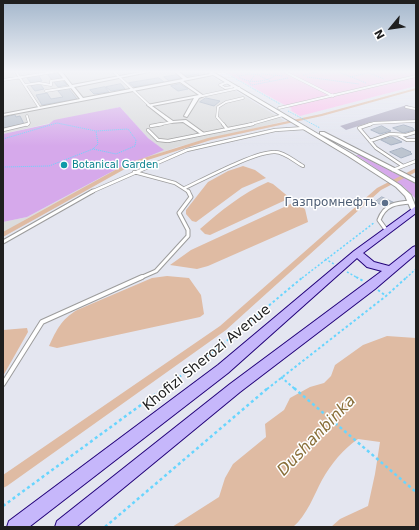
<!DOCTYPE html>
<html>
<head>
<meta charset="utf-8">
<style>
	body { margin:0 }
	#map { position:relative; width:419px; height:530px; overflow:hidden; background:#e4e6f0; font-family:"DejaVu Sans",sans-serif }
	canvas { display:block }
	.frame { position:absolute; inset:0; border:4px solid #1f1f1f; pointer-events:none }
	.north { position:absolute; left:371px; top:8px; width:40px; height:40px; -webkit-text-stroke:3px #fff; paint-order:stroke; rotate:241deg; font-size:11px; font-weight:700; line-height:16px; text-align:center; color:#1f1f1f }
	.north::after { content:''; display:block; margin:auto; width:14px; height:18px; background:#1f1f1f; clip-path:polygon(50% 0,100% 100%,50% 72%,0 100%) }
</style>
</head>
<body>
<div id="map">
<canvas width="419" height="530"></canvas>
<div class="frame"></div>
<div class="north">N</div>
</div>
<script>
const g = document.querySelector('canvas').getContext('2d');
g.lineJoin = 'round';
function paint(path, color) { g.fillStyle = color; g.fill(path, 'evenodd'); }
function strokePath(path, color, width, dash) { g.strokeStyle = color; g.lineWidth = width; g.lineCap = dash ? 'butt' : 'round'; g.setLineDash(dash || []); g.stroke(path); }
function write(font, color, halo, rows, align = 'center') {
  g.font = font + ' "DejaVu Sans",sans-serif'; g.lineWidth = 3; g.setLineDash([]); g.textBaseline = 'middle'; g.strokeStyle = halo; g.fillStyle = color; for (const [text, x, y, turn = 0] of rows) {
    g.save(); g.translate(x, y); g.rotate((+turn || 0) * Math.PI / 180); g.textAlign = isNaN(turn) ? turn : align; if (halo) g.strokeText(text, 0, 0); g.fillText(text, 0, 0); g.restore();
  }
}
paint(new Path2D(`
	M3,72H205L285,121L177,147L130,164L28,218L3,234V222L27,217L113,171L137,160L163,150L148,138L120,107L3,134Z`), '#dbdcdd');
paint(new Path2D(`
	M407,105L416,109V120L371,122L346,130L340,126Z`), '#b3b0c5');
paint(new Path2D(`
	M120,107L148,138L164,150L113,171L27,217L3,222V134L49,124L54,120Z
	M356,155H359L416,184V199L404,187Z`), '#d6a9eb');
paint(new Path2D(`
	M225,72H416V86L300,116L290,110L292,109Z`), '#fbc0ec');
paint(new Path2D(`
	M243,166L255,170L266,178L242,188L196,222L192,221L186,214V210L208,182L228,171Z
	M268,182L273,184L290,198L210,235L205,234L200,229C221,211 242,193 268,182Z
	M295,202L305,209L308,222L208,266L197,269L170,265L191,250Z
	M167,276L189,278L201,295L204,314L200,317L57,348L49,346C57,329 61,320 77,310L152,278Z
	M27,328L28,332L3,376V330Z
	M387,336L416,338V527H331L340,519L368,506L375,474L380,442L358,439C343,449 331,464 322,480C314,495 307,515 293,527H172L219,497L225,478L233,464L266,437L265,424L284,410L290,398L310,387L324,383L331,376L335,365L363,345Z`), '#dfbba3');
paint(new Path2D(`
	M416,88V90L322,116L211,140L132,165L3,237V232L128,163L208,138L321,114Z
	M416,168V172L381,190L226,330L7,486L3,488V475L220,326L377,188Z`), '#dfbba3');
const building = new Path2D(`
	M181,72H196L199,74L186,76Z
	M59,73L63,78L52,80L48,75Z
	M177,75L182,78L169,81L164,77Z
	M39,76L42,81L31,83L27,78Z
	M159,78L164,82L134,87L129,83Z
	M62,80L67,85L58,87L54,82Z
	M40,84L44,89L35,91L31,86Z
	M121,84L125,89L111,91L106,87Z
	M180,84L188,89L178,91L171,86Z
	M105,87L109,92L94,94L90,90Z
	M69,89L77,99L42,105L36,95L47,93L51,99L63,97L58,91Z
	M206,98L220,101L214,106L200,102Z
	M15,115L16,117L20,116L24,124L3,128V118Z
	M404,125L413,128L414,130L403,133L393,128Z
	M382,126L391,131L380,134L371,130Z
	M392,137L402,142L391,145L381,140Z
	M402,148L411,152H410L412,154L401,158L390,152Z
	M382,197L395,203L389,208L375,202Z`);
paint(building, '#bdc5d0');
strokePath(building, '#a6b1c2', 1);
const laneFar3 = new Path2D(`
	M16,72L39,107
	M114,72L149,105
	M285,72L333,96
	M3,80L54,72
	M228,82L220,85L225,88L232,87
	M25,85L39,83L51,85V81L65,79
	M46,91L72,87
	M202,96L239,88
	M406,107L416,109
	M279,108L416,76
	M27,116L29,123L27,125
	M157,125L172,122
	M224,125L217,117L218,107L226,102L243,98
	M248,125L283,115
	M368,125L374,123L416,121`);
const laneFar2 = new Path2D(`
	M223,124L227,129
	M371,124L359,128L376,148L403,166
	M151,126L162,124
	M3,130L28,124
	M148,130L158,140L168,141L253,124
	M398,135L407,140H416
	M370,141L390,134L406,135L416,132
	M393,170L416,161
	M134,172L175,183L189,192
	M185,188C204,179 256,151 275,152C285,152 295,162 303,166
	M91,192L187,150L275,130L305,128`);
const laneFar1 = new Path2D(`
	M387,231L379,220C385,204 396,203 412,202
	M3,242L93,191
	M140,278L156,271L188,236V230L179,213L191,197L188,191`);
const lane = new Path2D(`
	M3,384L42,322L142,277`);
const street = new Path2D(`
	M58,72H62L72,85L141,72H149L74,87L83,98L183,79L175,72H179L187,78L210,74L208,72H213L352,154L400,185L411,195L416,208V212H412L405,196L396,187L348,156L213,75L183,81L204,96L199,98L187,117L184,116L194,98L152,106L173,121L186,120L204,133V134L202,135L183,122L170,123L147,105L199,95L180,82L3,116V114L80,99Z
	M320,132H324L416,179V183L320,134Z`);
const secondary = new Path2D(`
	M416,206V213L363,253L374,262L389,266L413,247L416,246V254L375,289L240,392L76,527H55L57,521L230,384L382,271L367,267L357,258L228,373L29,527H7L9,521L218,365L354,251Z`);
strokePath(laneFar3, '#9c9c9c', 3);
strokePath(laneFar2, '#9c9c9c', 4);
strokePath(laneFar1, '#9c9c9c', 5);
strokePath(lane, '#9c9c9c', 6);
strokePath(street, '#9c9c9c', 2);
strokePath(secondary, '#220279', 2);
strokePath(new Path2D(`
	M224,72L280,104
	M235,72C242,85 266,83 276,75L275,72
	M241,72L248,73
	M249,72V74L262,75V72
	M339,72L366,83
	M367,72L384,79
	M263,74L283,76
	M303,75L317,72
	M239,76L249,74
	M254,76L249,83L252,85L288,78
	M260,76L270,81
	M307,77L359,84
	M350,77L368,73
	M288,111L320,128
	M3,139L57,123L96,131L128,129L136,140L135,146L116,154L93,149L49,166L3,167
	M93,149L98,144L96,131`), '#68d5fe', 1, [1, 1]);
strokePath(new Path2D(`
	M325,259L334,264
	M347,272L358,278
	M302,278L375,222
	M406,278L416,269`), '#68d5fe', 1.5, [2, 2]);
strokePath(new Path2D(`
	M356,277L363,281
	M378,290L386,296
	M281,377L295,389
	M163,389L217,349L303,277
	M267,389L386,296L407,277`), '#68d5fe', 2, [2.5, 2.5]);
strokePath(new Path2D(`
	M294,388L416,492
	M3,506L164,388
	M105,527L268,388`), '#68d5fe', 2.5, [3, 3]);
strokePath(laneFar3, '#fff', 2);
strokePath(laneFar2, '#fff', 2.5);
strokePath(laneFar1, '#fff', 3);
strokePath(lane, '#fff', 4);
paint(street, '#fff');
paint(secondary, '#c6b7fb');
const sky = g.createLinearGradient(0, 0, 0, 146);
sky.addColorStop(0, '#a4b7cc');
sky.addColorStop(0.49, '#f3f4f8');
sky.addColorStop(1, '#f3f4f800');
g.fillStyle = sky;
g.fillRect(0, 0, 419, 146);
for (const [x, y, r, color] of [
	[64,165,4,"#0f9aa8"],
	[385,203,4,"#5c6f8a"]
]) { const dot = new Path2D(); dot.arc(x, y, r, 0, 2 * Math.PI); g.fillStyle = color; g.fill(dot); strokePath(dot, '#fff', 1.5); }
write('10px', '#0d838f', '#fff', [
	["Botanical Garden",72,165]
], 'left');
write('12px', '#4e5e75', '#fff', [
	["Газпромнефть",377,203]
], 'right');
write('14px', '#1f1f1f', '#fff', [
	["Khofizi Sherozi Avenue",207,358,-39]
]);
write('italic 16px', '#896f3a', '#fff', [
	["Dushanbinka",317,436,-46]
]);
</script>
</body>
</html>
